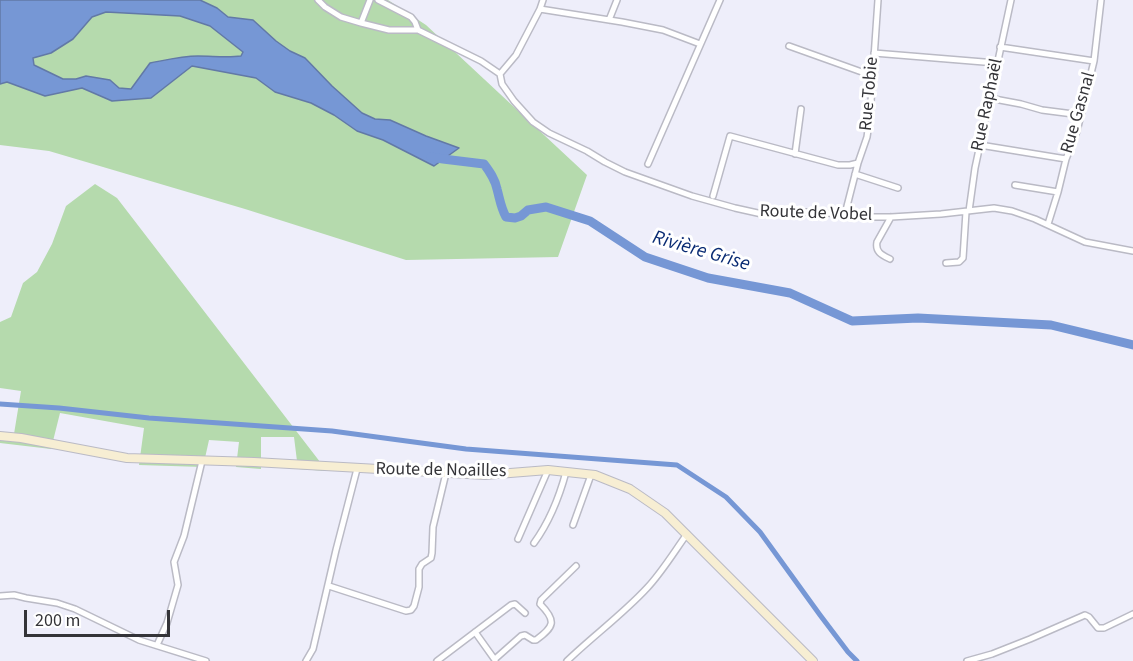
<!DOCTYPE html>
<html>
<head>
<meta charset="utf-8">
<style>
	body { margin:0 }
	#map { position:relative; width:1133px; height:661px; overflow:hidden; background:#eeeefa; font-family:"Source Sans 3",sans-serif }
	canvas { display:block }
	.scale { position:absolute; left:24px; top:610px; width:146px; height:27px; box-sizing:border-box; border:3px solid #343438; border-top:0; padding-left:8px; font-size:18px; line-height:21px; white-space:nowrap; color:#343438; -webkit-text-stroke:4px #fff; paint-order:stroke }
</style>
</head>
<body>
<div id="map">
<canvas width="1133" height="661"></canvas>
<div class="scale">200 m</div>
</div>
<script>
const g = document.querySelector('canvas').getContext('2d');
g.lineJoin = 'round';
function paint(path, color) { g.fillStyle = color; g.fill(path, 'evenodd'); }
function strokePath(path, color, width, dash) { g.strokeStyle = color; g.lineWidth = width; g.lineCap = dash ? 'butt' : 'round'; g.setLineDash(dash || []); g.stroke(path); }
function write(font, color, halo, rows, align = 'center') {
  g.font = font + ' "Source Sans 3",sans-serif'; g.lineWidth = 6; g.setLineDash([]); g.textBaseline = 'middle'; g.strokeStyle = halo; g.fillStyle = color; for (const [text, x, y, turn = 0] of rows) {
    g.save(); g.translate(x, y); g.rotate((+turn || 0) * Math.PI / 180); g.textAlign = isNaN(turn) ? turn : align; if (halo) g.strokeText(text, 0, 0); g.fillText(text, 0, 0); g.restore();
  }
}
paint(new Path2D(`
	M0,0H388L426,25L587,175L558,257L406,260L245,209L49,151L0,145Z
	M95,184L117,198L327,471L298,469L294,437H261V469L236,467L239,442L209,440L203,467L139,465L144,428L60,413L51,449L0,443V433L14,434L21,391L0,388V322L11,317L23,283L37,272L52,244L66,206Z`), '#b5daad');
const water = new Path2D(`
	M0,0H200L217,8L228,17L253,20L276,41L290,51L305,58L332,86L362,113L375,119L390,120L426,136L459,148L434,166L383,140L357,131L334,115L311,103L275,92L256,78L192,66L151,98L112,101L82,88L45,96L7,82L0,84ZM106,12L180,16L210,26L243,52L241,56C227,58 213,56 198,56C182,56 166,60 150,63L131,89L119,88L110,80L86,76L76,79H63L34,65L33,58L51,53L73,39L92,17Z`);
paint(water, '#7697d5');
strokePath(water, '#6279a6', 1.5);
strokePath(new Path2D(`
	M0,404L59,408L149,418L332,431L466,449L677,465L726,497L760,532L820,615L848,652L857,661`), '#7697d5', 5);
strokePath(new Path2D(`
	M431,157L443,159L484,164C490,172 495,179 497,189C500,200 501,208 506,217L515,218L521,216L528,210L546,207L590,221L645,257L708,278L790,293L852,321L918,318L1051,325L1133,345`), '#7697d5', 9);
const street = new Path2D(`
	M318,0L325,7L341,17L361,23L389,30H418L481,61L500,74
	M378,0L411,17L415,22L418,30
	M540,9L622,22L663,30L700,44
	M609,20L617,0
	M361,23L370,0
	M789,46L873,76
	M1000,47L1094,61
	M874,53L996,63
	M500,74L502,84L514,101L533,122L549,133L587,151L605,162L625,172L692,196L735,208L762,214L806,212L845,214L865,217H891L941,214L994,208L1012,211L1035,219L1085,242L1133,251
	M500,74L516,55L540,9L543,0
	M989,98L1021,104L1042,110L1081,115
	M980,145L1066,159
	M795,154L801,109
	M648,164L720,0
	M855,174L898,188
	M1015,185L1058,192
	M713,196L730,136L838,165H850L858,163L867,137L870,116L878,0
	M969,211L975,168L1011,0
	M845,214L858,163
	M1048,224L1058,192L1066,159L1077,131L1094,61L1101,0
	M890,259C882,255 875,252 877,242L891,217
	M946,263L959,262L963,258L966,212
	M573,525L591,475
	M518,539L548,470
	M534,543C550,521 559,498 566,472
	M329,586L406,611L411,610L414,606L419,587V569L422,564L431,558L432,553L433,527L446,473
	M0,596L14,595L26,598L57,603L75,609L139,640L206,661
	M475,632L495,660
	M157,645L167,623L178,585L174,562L184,536L202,461
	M495,659L521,636L525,635L533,640H536C554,627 557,621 540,604L541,600L576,566
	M306,661L313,649L336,550L357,469
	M437,661L511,605L515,604L525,613
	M567,661C593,636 623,614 647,588C662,572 674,552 687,534
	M967,661L992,654L1030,639L1085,615L1089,617L1098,628H1104L1133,614`);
const secondary = new Path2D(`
	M0,436L21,438L127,458L254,462L485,475L548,470L595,475L630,489L665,513L813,661`);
strokePath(street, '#babac5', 8);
strokePath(secondary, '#babac5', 10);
strokePath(street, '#fff', 5);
strokePath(secondary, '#f7eed3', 8);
write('18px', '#343438', '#fff', [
	["Rue Tobie",870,94,-85],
	["Rue Raphaël",988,105,-78],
	["Rue Gasnal",1079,113,-74],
	["Route de Vobel",816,214,2],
	["Route de Noailles",441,471,1]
]);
write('italic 20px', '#092b73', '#fff', [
	["Rivière Grise",701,252,16]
]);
</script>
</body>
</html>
